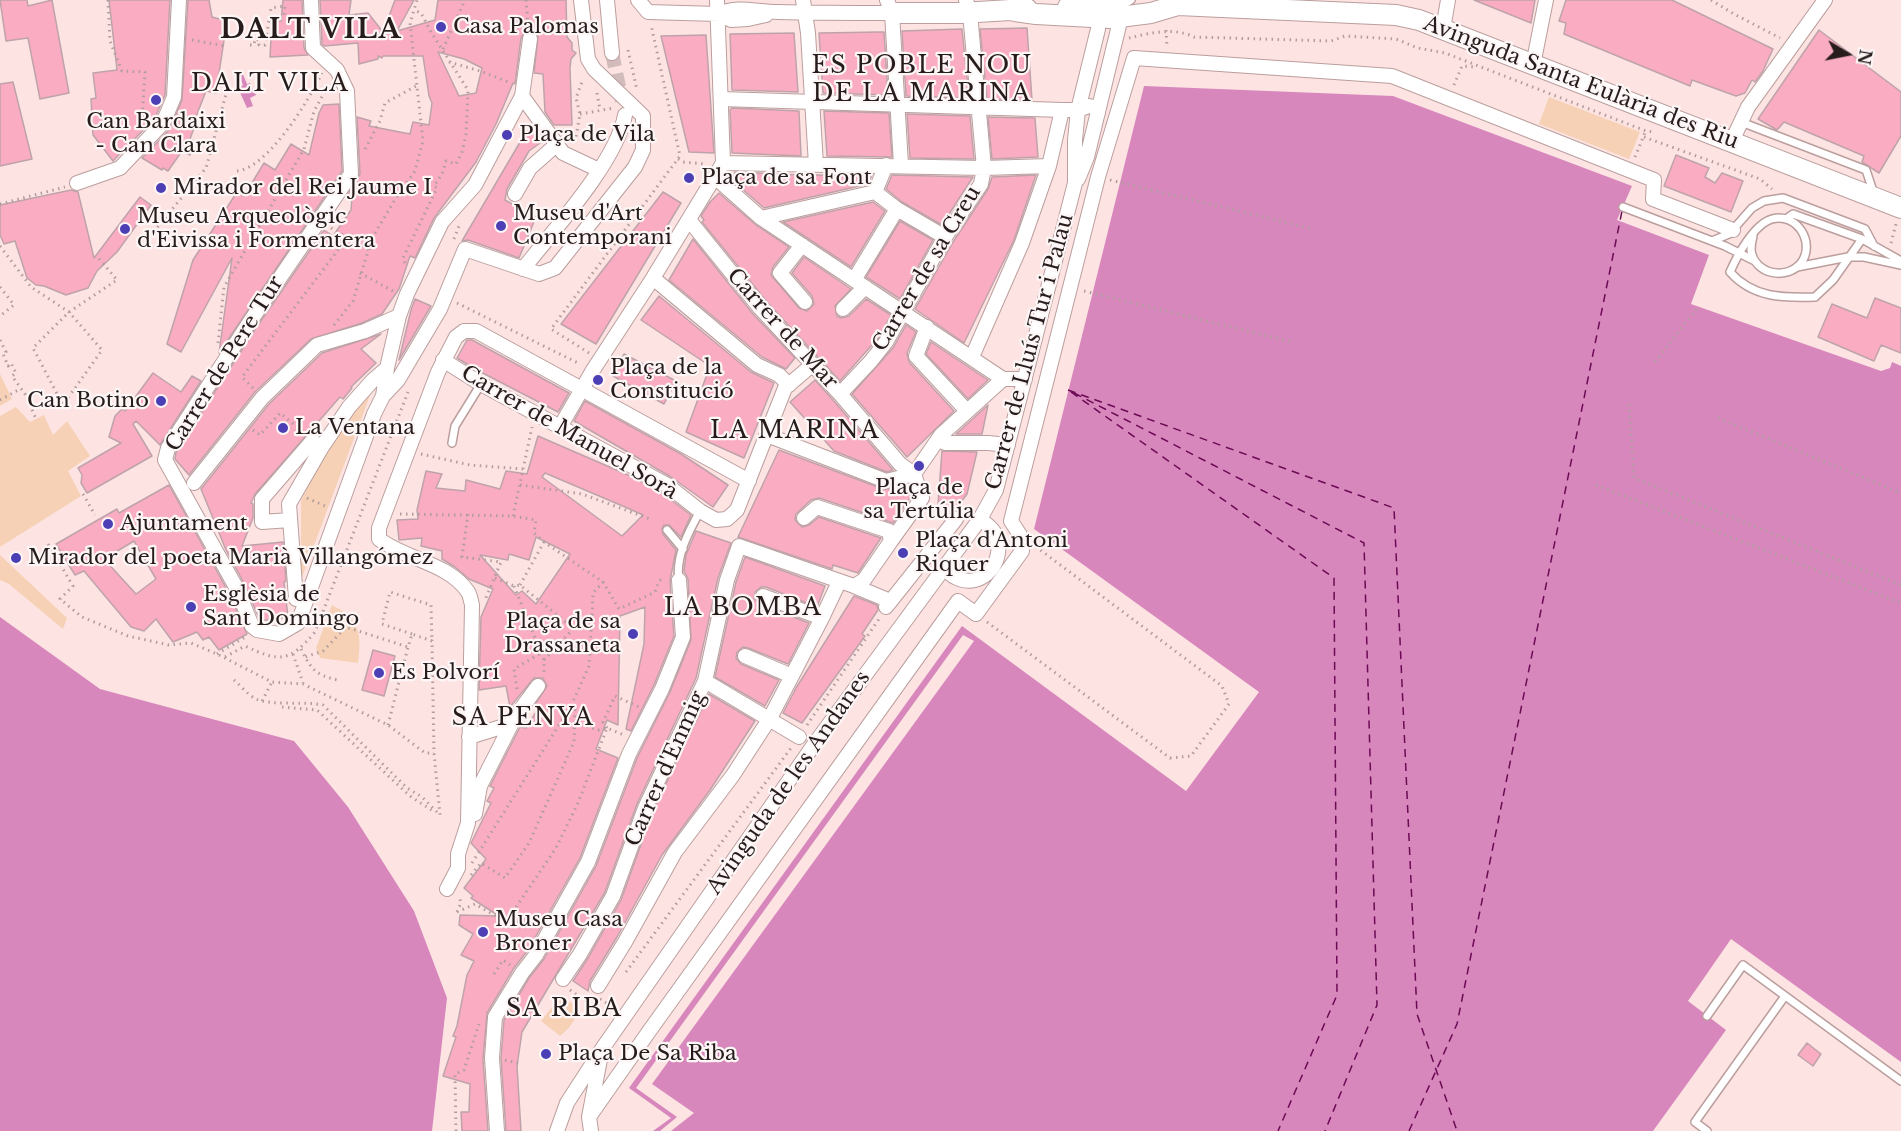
<!DOCTYPE html>
<html>
<head>
<meta charset="utf-8">
<style>
	body { margin:0 }
	#map { position:relative; width:1901px; height:1131px; overflow:hidden; background:#fde4e3; font-family:"Libre Baskerville",serif }
	canvas { display:block }
	.north { position:absolute; left:1817px; top:24px; width:60px; height:60px; -webkit-text-stroke:4px #fdf6f6; paint-order:stroke; rotate:100deg; font-size:16px; font-weight:700; line-height:24px; text-align:center; color:#271c1c }
	.north::after { content:''; display:block; margin:auto; width:21px; height:27px; background:#271c1c; clip-path:polygon(50% 0,100% 100%,50% 72%,0 100%) }
</style>
</head>
<body>
<div id="map">
<canvas width="1901" height="1131"></canvas>
<div class="north">N</div>
</div>
<script>
const g = document.querySelector('canvas').getContext('2d');
g.lineJoin = 'round';
function paint(path, color) { g.fillStyle = color; g.fill(path, 'evenodd'); }
function strokePath(path, color, width, dash) { g.strokeStyle = color; g.lineWidth = width; g.lineCap = dash ? 'butt' : 'round'; g.setLineDash(dash || []); g.stroke(path); }
function write(font, color, halo, rows, align = 'center') {
  g.font = font + ' "Libre Baskerville",serif'; g.lineWidth = 4.5; g.setLineDash([]); g.textBaseline = 'middle'; g.strokeStyle = halo; g.fillStyle = color; for (const [text, x, y, turn = 0] of rows) {
    g.save(); g.translate(x, y); g.rotate((+turn || 0) * Math.PI / 180); g.textAlign = isNaN(turn) ? turn : align; if (halo) g.strokeText(text, 0, 0); g.fillText(text, 0, 0); g.restore();
  }
}
paint(new Path2D(`
	M1549,97L1640,132L1629,159L1539,124Z
	M0,374L12,399L0,406Z
	M371,393L301,580V501L319,462L345,422Z
	M16,407L30,422L44,415L53,435L67,421L90,456L68,471L81,496L0,547V416Z
	M0,555L67,618L63,629L9,584L0,580Z
	M332,605C360,619 362,634 358,663L320,658L316,648Z
	M560,997L576,1005C579,1018 570,1028 560,1036L541,1021Z`), '#f6d1b5');
paint(new Path2D(`
	M242,72L247,84L250,83L256,95L250,98L253,106L247,108L238,88L243,85L238,74Z
	M1144,86L1393,96L1632,186L1617,220L1709,255L1691,304L1881,371L1890,368L1892,362L1901,366V1062L1731,939L1688,1001L1726,1030L1653,1131H653L671,1118L629,1088L962,626L1186,791L1259,692L1034,529Z
	M0,617L100,689L294,741L348,807L414,911L447,998L432,1131H0Z`), '#d787bc');
paint(new Path2D(`
	M963,635L974,641L652,1084L694,1113L671,1131H660L677,1117L636,1088Z`), '#fde4e3');
strokePath(new Path2D(`
	M1068,390L1394,508L1417,1014L1457,1131
	M1071,392L1334,578L1337,995L1278,1131
	M1074,393L1364,543L1377,1005L1325,1131
	M1409,1131L1457,1024L1622,211`), '#6c0a55', 1.5, [8, 6]);
const building = new Path2D(`
	M0,0H27L28,6L52,0L69,93L40,99L28,38L6,41Z
	M109,0H170L165,95L155,118L113,161L93,135L91,99L96,98L93,73L117,70Z
	M188,0H209L212,17L227,21L216,93L206,91L192,127L194,128L190,139L196,142L190,155L182,151L168,171L163,168L162,170L142,158L170,129L182,100Z
	M283,0H302L304,48L308,55L270,57L272,21H281Z
	M320,0H351L349,15L368,13L383,32L395,0H414L397,31L435,20L438,0H566L567,37L572,43V50L576,53L571,59L570,68L572,125H554L545,112L543,74L534,73L538,36L535,32L526,31L521,38L515,84L513,83L496,124L476,162L434,218L415,258L410,256L399,289L382,314L362,323L311,339L255,392L189,475L175,459L176,452L256,328L324,230L333,236L351,210L352,198L347,195L360,174L357,117L371,121L369,126L410,134L413,122L429,125L432,103L429,96L423,56H383L382,58L378,56V59L359,64L358,43L324,46L322,44ZM438,52L464,59L482,68L476,93L459,96Z
	M1474,0H1535L1531,23Z
	M1566,0H1672L1773,49L1763,71L1755,82L1752,80L1745,93L1736,96L1692,80L1690,86L1564,34L1566,23L1559,21Z
	M1027,28L1032,100L987,99L980,29Z
	M962,29L969,98L906,96L902,31Z
	M1819,30L1901,92V136L1879,173L1862,162L1864,156L1784,122L1777,130L1758,119Z
	M879,32H884L888,95L823,93L819,33Z
	M794,33L798,92L732,90L730,34Z
	M706,35L714,153L689,152L661,36Z
	M13,82L32,159L0,166V84Z
	M339,104L342,171L219,353L232,258L181,352L167,344L193,260L237,192L244,196L264,163L275,170L291,144L309,155L319,113L323,105Z
	M732,108L799,111L801,156L732,153L730,110Z
	M824,111L889,113L892,157L827,156Z
	M907,114L970,116L974,159L910,158Z
	M988,117L1035,118L1038,157L992,159Z
	M534,128L543,141L529,151L507,189L505,200L536,217L519,258L468,240L462,241L526,132Z
	M1676,155L1709,168L1705,177L1715,183L1722,173L1743,181L1731,212L1664,186Z
	M735,172L802,175H872L868,184L764,208L731,179Z
	M892,175L973,177L942,225L902,202L886,189Z
	M1036,175L1014,240L964,343L915,309L953,242L988,189L992,177Z
	M71,190L78,192L94,258L140,197L151,205L117,252L97,271L88,288L66,295L44,286L36,285L27,278L15,241L4,244L0,235V205Z
	M663,192L681,203L596,344L561,324Z
	M719,193L756,225L789,247L773,267L771,275L799,308L807,311L814,304L812,296L792,273L804,257L851,289L835,306L837,316L841,318L849,316L866,299L891,315L879,337L840,381L767,302L702,222L704,220L701,216L710,202Z
	M873,202L885,211L851,267L783,222Z
	M900,221L933,240L900,299L866,277Z
	M693,239L753,314L795,358L786,369L762,357L669,280Z
	M659,296L751,372L774,383L744,458L686,432L710,366L641,320Z
	M1875,298L1901,308V353L1881,345L1874,361L1818,337L1832,304L1867,318Z
	M415,299L431,306L399,360L411,310Z
	M906,325L916,332L907,353L909,362L954,411L907,457L852,394L893,348Z
	M381,334L361,349L376,363L351,387L352,388L343,399L340,397L255,494L251,503L253,504V518L242,546L283,542L286,581L284,582L288,617L260,621L245,585L226,550L201,489L269,404L322,353Z
	M467,340H472L569,393L558,412L475,369L457,358Z
	M931,342L988,380L968,399L926,354Z
	M624,354L676,381L664,404L613,376Z
	M153,373L181,392L192,376L201,381L160,445L136,421L133,424L152,456L87,493L81,483L82,475L78,468L121,443L109,437L115,416L122,409L125,411Z
	M815,380L833,400L893,470L887,472L834,451L790,402Z
	M585,401L681,454L728,485L713,507L671,477L574,421Z
	M988,405L982,434H956Z
	M538,436L635,478L662,493L691,515L681,537L669,525H664L662,529L663,534L676,550L670,581L674,636L654,685L631,731L626,729L644,644L645,607L620,616L618,725L607,720L596,749L618,758L580,858L528,950L514,968L487,1013L483,1059L488,1131H462L461,1112H469L470,1084L443,1076L456,1037L453,1036L457,1026L467,975L474,961L461,955L473,934L459,925L460,915L499,916L471,898L473,896L464,888L486,859L471,843L491,803L487,801L494,788L490,786L520,727L526,728L538,709L534,706L547,686L543,678H534L510,707L506,686L479,690L481,617L493,589L469,579L455,567L442,559V551L421,546L422,538L399,540L397,520L418,519L417,510L426,471L442,474L436,488L465,491L466,480L500,489L506,471L527,474ZM545,473L625,507L643,515L622,536L542,477ZM536,537L570,554L536,604L522,591L516,595L480,555L508,560L509,554L529,560Z
	M779,450L883,489H893L912,495L893,523L819,498L811,500L796,514L795,520L802,527L809,525L819,517L881,538L858,573L833,565L832,569L738,537Z
	M942,451L977,452L967,494L955,510L949,513L938,504Z
	M169,485L229,593L247,634L219,650L209,637L203,640L197,632L173,642L156,619L144,631L131,627L84,571L75,575L56,544L117,509L119,513ZM134,541L156,579L136,594L104,559Z
	M696,531L731,543L718,578L696,678L637,804L605,892L522,1032L517,1066L521,1131H506L501,1058L504,1020L529,978L544,959L596,866L637,758L670,692L691,640L688,579L684,571L686,555Z
	M745,557L825,586L817,607L766,587H761L755,592L754,598L759,604L809,623L788,664L748,648L743,647L737,652L736,658L741,664L779,680L765,706L715,677L736,582Z
	M854,596L877,605L878,610L862,634L865,636L802,723L783,713L796,688Z
	M373,650L395,656L384,696L362,690Z
	M709,694L755,721L710,790L662,855L617,937L590,981L588,991L573,981L588,958L621,900L653,811Z
	M1807,1043L1821,1054L1813,1066L1798,1055Z`);
paint(building, '#f9acc2');
strokePath(building, '#bfa3ab', 1.5);
strokePath(new Path2D(`
	M612,53L622,101`), '#d2bcbb', 14, [14, 7]);
const lane = new Path2D(`
	M1115,10L1131,0
	M1741,122L1866,170L1874,194
	M1623,207L1725,246L1755,261
	M1786,219L1793,214L1862,239L1901,261
	M1753,236C1752,240 1751,246 1751,250C1754,274 1786,281 1801,263C1816,243 1797,212 1772,219C1754,224 1737,256 1730,272C1753,298 1783,298 1815,297L1833,280L1862,239
	M1712,241L1729,234L1752,208L1764,201L1783,198L1865,229L1874,246
	M1797,267L1848,257H1864L1901,265
	M452,443L455,426L481,384
	M667,530L683,549
	M679,580C675,557 689,531 700,511
	M1707,1016L1743,965L1901,1081
	M1707,1131L1695,1122L1785,996`);
const street = new Path2D(`
	M311,0L313,48L337,70L347,91L351,174L249,323L168,448L165,460L237,589L252,626L257,630L279,634L298,623L374,414L383,396L398,380L440,309L465,249L539,274L555,268L635,167L643,150V116L594,69L588,59L581,0
	M607,0L612,53
	M638,0L648,12L718,14L731,20L748,19L766,15
	M803,0L808,33L816,165
	M887,0L892,13L901,165
	M718,14C740,5 755,12 778,12C816,13 854,13 892,13
	M1443,29L1448,0
	M1533,65L1546,0
	M522,96L563,153L599,170
	M721,99L1062,110H1078L1089,106L1094,107L1098,113
	M1732,141L1748,107L1825,0
	M723,163L984,168L1049,166
	M716,178L761,218L1003,379
	M1078,179L1087,157L1121,17
	M77,183L120,168L163,123L174,97L179,0
	M875,192L886,165
	M515,194L530,168L556,145
	M761,218L875,192L897,209L945,237
	M689,220L760,308L840,394L900,464L914,474L922,498L891,541
	M802,245L780,273L805,302
	M523,269C553,231 617,161 625,115
	M653,278L757,365L779,375L789,385
	M854,280L897,209
	M843,309L865,287
	M927,327L916,356L967,411
	M972,357L1022,243L1049,166L1062,110
	M443,360L481,384L667,485L700,511L716,520L727,519L737,510L785,388L812,365
	M840,394L871,361L886,342L945,237L981,184L984,168L970,13L966,0
	M383,396L387,368L399,316L407,294L442,222L475,185L522,96L530,39
	M560,427L593,370L653,278L723,163L717,0
	M767,435L886,481L914,474L941,435L1003,379H1025
	M945,443H988L1008,445
	M194,483L262,398L317,345L365,331L399,316
	M804,518L817,507L889,531L891,541L864,580L854,586
	M290,520L262,522V499L313,440
	M944,568C947,571 951,575 955,577C983,592 1009,558 994,532C991,527 985,523 980,519
	M763,596L822,618
	M296,599L289,504L322,447L349,407L373,380L387,368
	M886,607L956,519
	M745,656L792,676
	M705,681L799,737
	M469,737L511,724
	M475,814L480,786L515,717L538,686
	M447,889L458,868V854L468,823L472,605C471,601 470,595 468,592C449,563 404,559 379,539V528L438,372L456,337L464,331H476L749,481
	M563,979L580,954L613,896L645,808L705,681L727,580L739,546L854,586L890,601
	M598,986L625,942L675,852L733,775L770,718L822,618L839,582
	M602,1049L813,746L980,519L996,490L1075,183V140L1078,110L1098,29
	M589,1117L650,1030L958,601L976,614L1022,551L1020,535L1011,521L1098,177L1134,58L1392,76L1654,180L1653,199L1733,230
	M497,1131L492,1058L495,1017L522,973L536,955L588,862L629,754L662,689L683,637L679,580
	M557,1131L567,1103L602,1049L589,1117L591,1131`);
const secondary = new Path2D(`
	M1068,7L1115,0
	M1015,11L1036,14L1111,18L1151,13L1178,5L1396,15L1419,20L1901,208
	M892,13H961L1027,9`);
strokePath(lane, '#bb9e9d', 10);
strokePath(street, '#bb9e9d', 16);
strokePath(secondary, '#bb9e9d', 22);
strokePath(new Path2D(`
	M108,0L110,41L122,71L145,72L142,120L144,122
	M526,0L528,25
	M1711,0L1734,14L1780,38
	M1166,30L1167,47
	M1129,38C1149,33 1175,27 1194,37L1331,41L1345,36L1396,39L1418,48L1445,53L1646,131L1655,132
	M192,40L225,46
	M250,45H254L255,39L259,40V45H265L271,8L285,6L284,17
	M443,49L465,0
	M628,50L637,90
	M449,62L480,71L511,83
	M1454,85L1462,66L1476,67
	M597,93L600,110
	M580,114L614,108
	M1644,137L1760,179L1772,189
	M571,139L576,137L580,114L576,98L583,79
	M365,149L380,121L385,103L418,85
	M1635,157L1646,130
	M678,159L683,162L705,164
	M237,171C268,168 309,100 322,73
	M1110,180L1313,229
	M0,204L65,187
	M331,228L368,250
	M454,239L459,226
	M146,241L206,168L226,94
	M1891,243L1896,224
	M0,246L31,287L69,312L102,350L63,405L33,348L69,312L117,280L96,255
	M405,263L403,258L437,188L434,186L442,174L446,161L456,164L462,152L466,135L468,90L431,32L421,13L414,10
	M360,273L393,291
	M0,287L14,305L0,316
	M1084,291L1292,342
	M457,303L580,364
	M334,325L353,301L372,238L396,198L415,171L423,141L410,23L417,0
	M0,340L6,352L3,354L8,366L11,363L16,373L12,376L25,394L36,419
	M218,343L224,287L304,149L314,111L328,86
	M589,353L551,329L680,156L651,25
	M1655,362L1698,307
	M253,388L242,377L347,238
	M0,400L20,389
	M1629,404L1634,478L1901,585
	M1718,418L1901,493
	M253,430L260,435L280,413L302,431
	M421,454L470,465L523,469
	M520,485L582,494L650,519
	M1596,485L1901,603
	M83,494L95,515
	M307,498L325,506
	M400,514L513,516L536,520L534,533L544,542L603,582L619,609L655,592L659,581L664,578
	M468,514L462,557L501,562L485,600
	M513,516L532,427
	M48,544L73,586L60,599L82,617L128,636L169,645L191,643L217,654L272,682L303,684L388,725L425,753H434
	M495,578L514,586L520,585L573,628
	M520,585L544,542
	M514,586L544,660V674
	M987,622L1170,758L1191,756L1229,704L1222,686L1035,546
	M412,634L382,624L390,592L431,605L432,641
	M301,649C311,669 315,675 338,680
	M217,654L245,637
	M293,654L303,683
	M225,657L245,646C279,662 289,663 315,632L408,392
	M544,660L573,629L592,615L593,593L603,582
	M234,680C241,686 248,695 256,699C272,706 304,701 323,705L407,788L422,797L440,815L434,753L432,641L412,634L408,647L346,627L323,651L305,657
	M517,689L514,669L541,653
	M262,701L272,682
	M282,707L317,710L410,796L433,811
	M575,723L598,730L607,728L624,735
	M388,725L408,647
	M807,725L879,619
	M607,728L603,722L615,696L639,707
	M472,863L571,706L589,666L592,615
	M471,875L481,863L505,878L529,843L574,742L575,710L571,706
	M457,912L461,903L459,896
	M457,912L475,904L506,922L526,921L544,911
	M506,922L556,848L578,803L607,728
	M626,972L791,748
	M494,974L503,960L510,965
	M570,990L587,1002L590,997
	M600,999L615,1008
	M505,1060L518,1063
	M456,1131L455,1074L464,1070L479,1024`), '#b19d9d', 3, [1.5, 4.5]);
strokePath(lane, '#fff', 7);
strokePath(street, '#fff', 14);
strokePath(secondary, '#fff', 20);
for (const [x, y, r, color] of [
	[441,27,6,"#4c3eb5"],
	[156,100,6,"#4c3eb5"],
	[507,135,6,"#4c3eb5"],
	[689,178,6,"#4c3eb5"],
	[161,188,6,"#4c3eb5"],
	[501,226,6,"#4c3eb5"],
	[125,229,6,"#4c3eb5"],
	[598,380,6,"#4c3eb5"],
	[161,401,6,"#4c3eb5"],
	[283,428,6,"#4c3eb5"],
	[919,466,6,"#4c3eb5"],
	[108,524,6,"#4c3eb5"],
	[903,553,6,"#4c3eb5"],
	[16,558,6,"#4c3eb5"],
	[191,607,6,"#4c3eb5"],
	[633,634,6,"#4c3eb5"],
	[379,673,6,"#4c3eb5"],
	[483,932,6,"#4c3eb5"],
	[546,1054,6,"#4c3eb5"]
]) { const dot = new Path2D(); dot.arc(x, y, r, 0, 2 * Math.PI); g.fillStyle = color; g.fill(dot); strokePath(dot, '#fdf6f6', 2); }
write('21px', '#271c1c', '#fdf6f6', [
	["Casa Palomas",453,27],
	["Can Bardaixi",156,122,"center"],
	["- Can Clara",156,146,"center"],
	["Plaça de Vila",519,135],
	["Plaça de sa Font",701,178],
	["Mirador del Rei Jaume I",173,188],
	["Museu d'Art",513,214],
	["Contemporani",513,238],
	["Museu Arqueològic",137,217],
	["d'Eivissa i Formentera",137,241],
	["Plaça de la",610,368],
	["Constitució",610,392],
	["Can Botino",149,401,"right"],
	["La Ventana",295,428],
	["Plaça de",919,488,"center"],
	["sa Tertúlia",919,512,"center"],
	["Ajuntament",120,524],
	["Plaça d'Antoni",915,541],
	["Riquer",915,565],
	["Mirador del poeta Marià Villangómez",28,558],
	["Esglèsia de",203,595],
	["Sant Domingo",203,619],
	["Plaça de sa",621,622,"right"],
	["Drassaneta",621,646,"right"],
	["Es Polvorí",391,673],
	["Museu Casa",495,920],
	["Broner",495,944],
	["Plaça De Sa Riba",558,1054]
], 'left');
write('21px', '#271c1c', '#fdf6f6', [
	["Avinguda Santa Eulària des Riu",1581,83,21],
	["Carrer de sa Creu",927,269,-59],
	["Carrer de Mar",782,329,48],
	["Carrer de Lluís Tur i Palau",1030,352,-75],
	["Carrer de Pere Tur",225,364,-58],
	["Carrer de Manuel Sorà",569,433,30],
	["Carrer d'Enmig",666,769,-66],
	["Avinguda de les Andanes",789,783,-55]
]);
g.letterSpacing = '1.5px';
write('24px', '#271c1c', '#fdf6f6', [
	["ES POBLE NOU",922,66],
	["DE LA MARINA",922,94],
	["DALT VILA",270,84],
	["LA MARINA",795,431],
	["LA BOMBA",743,608],
	["SA PENYA",523,718],
	["SA RIBA",564,1009]
]);
g.letterSpacing = '0px';
g.letterSpacing = '1.5px';
write('bold 27px', '#271c1c', '#fdf6f6', [
	["DALT VILA",311,30]
]);
g.letterSpacing = '0px';
</script>
</body>
</html>
